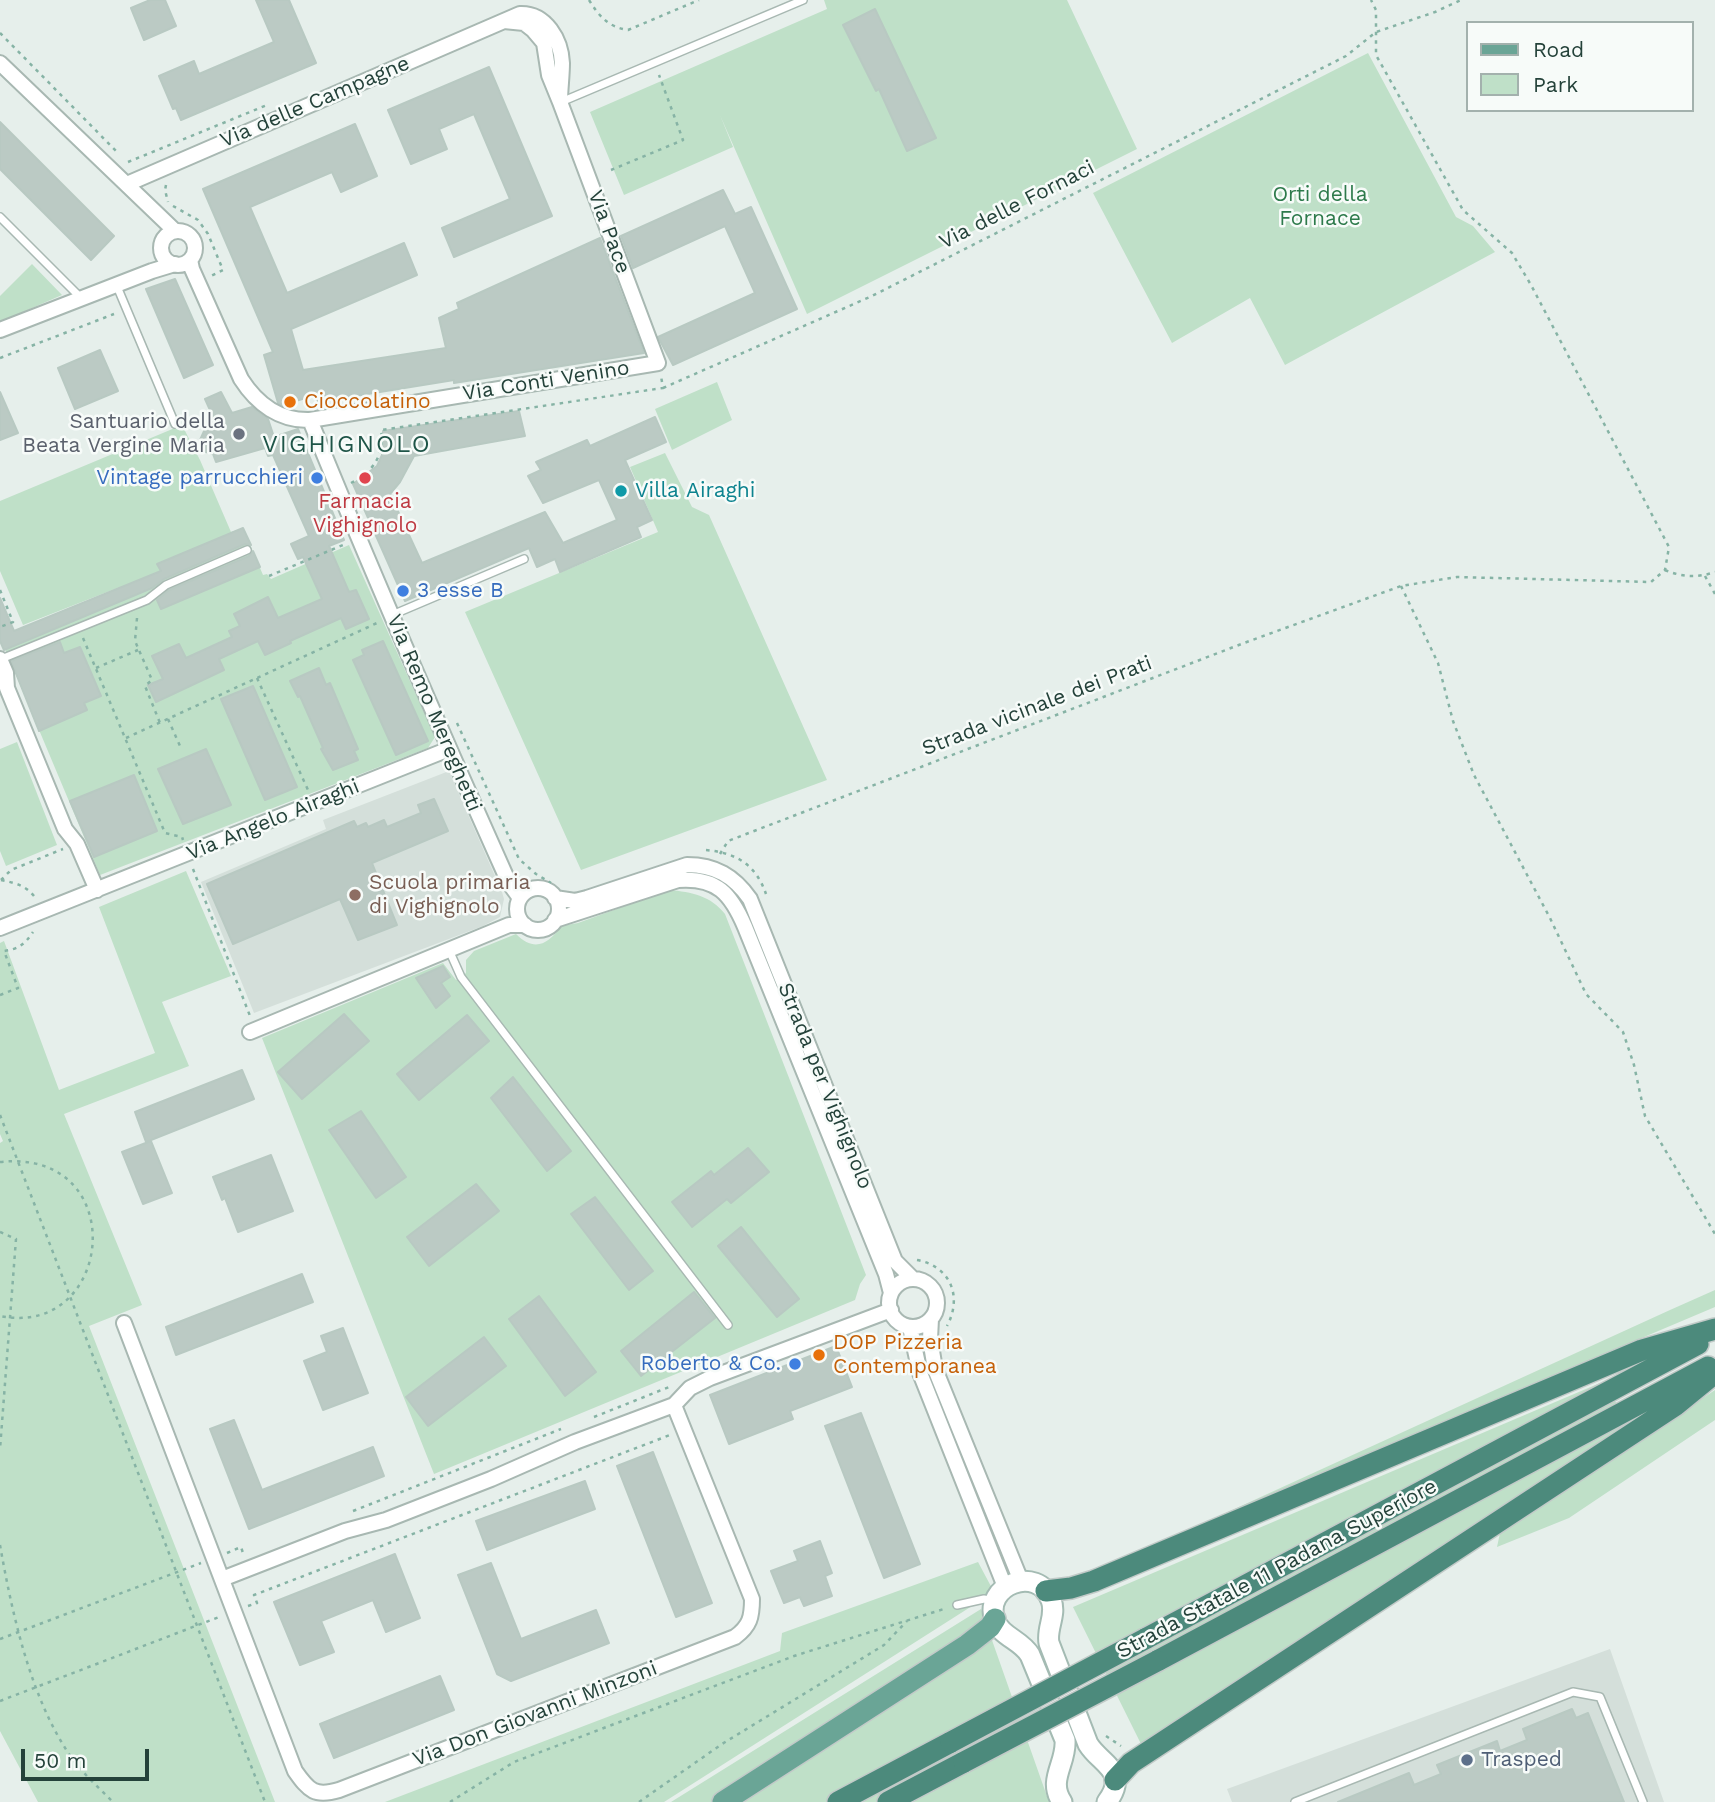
<!DOCTYPE html>
<html>
<head>
<meta charset="utf-8">
<style>
	body { margin:0 }
	#map { position:relative; width:1715px; height:1802px; overflow:hidden; background:#e6efeb; font-family:"Work Sans",sans-serif }
	canvas { display:block }
	.legend { position:absolute; left:1466px; top:21px; width:228px; height:91px; box-sizing:border-box; background:#f7fbf9; border:2px solid #a3b1ad; margin:0; padding:9px 12px; list-style:none; font-size:21px; color:#24423a }
	.legend li { display:flex; align-items:center; gap:14px; height:35px }
	.legend b { width:35px; border:2px solid #a3b1ad }
	.scale { position:absolute; left:21px; top:1749px; width:128px; height:32px; box-sizing:border-box; border:4px solid #24423a; border-top:0; padding-left:9px; font-size:21px; line-height:24px; white-space:nowrap; color:#24423a; -webkit-text-stroke:5px #f7fbf9; paint-order:stroke }
</style>
</head>
<body>
<div id="map">
<canvas width="1715" height="1802"></canvas>
<ul class="legend">
<li><b style="height:9px;background:#6aa596"></b>Road</li>
<li><b style="height:19px;background:#bfe0c8"></b>Park</li>
</ul>
<div class="scale">50 m</div>
</div>
<script>
const g = document.querySelector('canvas').getContext('2d');
g.lineJoin = 'round';
function paint(path, color) { g.fillStyle = color; g.fill(path, 'evenodd'); }
function strokePath(path, color, width, dash) { g.strokeStyle = color; g.lineWidth = width; g.lineCap = dash ? 'butt' : 'round'; g.setLineDash(dash || []); g.stroke(path); }
function write(font, color, halo, rows, align = 'center') {
  g.font = font + ' "Work Sans",sans-serif'; g.lineWidth = 5; g.setLineDash([]); g.textBaseline = 'middle'; g.strokeStyle = halo; g.fillStyle = color; for (const [text, x, y, turn = 0] of rows) {
    g.save(); g.translate(x, y); g.rotate((+turn || 0) * Math.PI / 180); g.textAlign = isNaN(turn) ? turn : align; if (halo) g.strokeText(text, 0, 0); g.fillText(text, 0, 0); g.restore();
  }
}
paint(new Path2D(`
	M449,771L502,892L504,899L500,917L483,926L254,1013L201,882L326,829L323,820Z
	M1610,1649L1664,1802H1232L1227,1789Z`), '#d4dfda');
paint(new Path2D(`
	M824,0H1067L1137,149L807,314L720,115L733,147L624,195L590,112L827,9Z
	M1368,53L1456,217L1473,226L1495,252L1285,365L1250,298L1172,343L1093,193Z
	M32,264L62,295L0,322V296Z
	M717,382L732,420L672,450L655,409Z
	M182,425L200,460L231,532L243,528L263,575L267,574L271,579L349,545L435,737L428,748L100,875L0,637L120,587L23,625L0,571V501Z
	M665,453L692,507L709,515L827,780L581,870L465,612L658,532L630,467Z
	M17,742L57,845L6,866L0,851V749Z
	M186,871L231,976L162,1002L189,1066L64,1114L142,1305L89,1326L275,1802H38L0,1731V1143L3,1141L0,1134V943L4,941L59,1090L155,1053L99,907Z
	M669,890C692,892 711,896 725,914L866,1275L860,1284L855,1300L434,1474L262,1038L443,963L456,980L466,973V960L474,951L516,934C534,952 548,945 561,926L578,923Z
	M1715,1290V1307L1195,1527L1670,1310Z
	M1600,1383L1633,1423L1142,1746L1073,1607Z
	M1715,1390V1420L1569,1518L1497,1547L1500,1533Z
	M978,1562L994,1592L664,1802H385L780,1651L782,1633Z
	M981,1609L1049,1802H671Z`), '#bfe0c8');
const building = new Path2D(`
	M150,0H165L176,26L144,40L131,8Z
	M256,0H289L316,63L181,120L176,108L173,109L159,76L194,61L199,74L274,42Z
	M875,9L936,138L907,151L879,89L876,91L843,25Z
	M489,67L552,216L454,257L442,228L510,199L474,114L439,129L447,149L411,164L388,110Z
	M0,122L114,236L91,260L0,169Z
	M355,124L377,176L341,192L332,172L250,207L287,293L404,243L417,275L291,329L303,370L446,348L439,318L459,309L457,303L600,238L644,353L454,383V380L318,402L316,395L282,405L278,403L264,355L273,352L203,189Z
	M723,190L735,214L751,207L797,309L673,365L658,337L755,293L725,226L633,268L621,236Z
	M175,279L213,365L184,378L146,289Z
	M100,350L118,391L75,409L58,368Z
	M0,392L18,433L0,440Z
	M221,392L232,413L252,407L268,419L274,437L298,429L344,540L329,546L349,592L356,590L369,619L346,629L341,618L290,641L291,643L265,655L258,641L219,659L224,670L156,702L148,685L163,679L152,656L179,644L186,658L232,637L229,631L240,626L234,614L268,597L278,618L322,599L303,557L298,559L291,544L309,536L273,455L268,456L265,448L216,462L213,454L206,452L200,447V440L205,429L203,422L214,419L205,399Z
	M519,411L525,436L414,456L400,482L390,494L422,563L545,512L563,543L617,520L599,480L543,503L528,476L541,470L536,462L587,440L590,446L655,417L666,442L625,460L652,520L637,527L641,537L560,572L555,559L537,567L529,548L405,601L353,484L377,466L382,455L383,431Z
	M243,528L251,545L245,544L164,579L152,588L4,650L0,641V598L14,631L161,571L157,564Z
	M253,551L260,567L161,609L157,600L169,590L249,556Z
	M383,641L428,741L396,755L353,660L364,655L362,650Z
	M60,642L64,653L80,647L101,696L84,703L87,710L39,731L11,661Z
	M319,668L326,685L330,683L358,749L354,751L358,760L333,770L321,749L323,748L300,696L298,697L290,681Z
	M253,686L297,787L265,800L221,699Z
	M206,749L231,805L183,824L158,769Z
	M134,775L157,831L94,857L70,801Z
	M434,799L448,831L372,863L397,925L358,940L340,899L233,944L207,884L354,821L357,827L366,823L368,827L384,820L387,827L421,813L418,805Z
	M443,966L450,977L441,983L450,996L436,1008L416,978Z
	M344,1014L369,1041L302,1099L278,1072Z
	M467,1015L489,1041L419,1100L397,1074Z
	M242,1070L254,1099L146,1142L135,1112Z
	M513,1077L571,1151L547,1171L491,1098Z
	M361,1111L406,1177L376,1198L329,1130Z
	M151,1141L172,1193L143,1204L122,1152Z
	M748,1148L769,1172L731,1203L727,1199L692,1227L672,1202L711,1171L714,1175Z
	M271,1155L293,1211L238,1232L225,1198L222,1200L213,1177Z
	M476,1184L499,1211L429,1266L407,1237Z
	M595,1197L653,1271L629,1290L571,1214Z
	M741,1227L799,1299L777,1317L718,1246Z
	M302,1274L313,1302L176,1355L166,1327Z
	M694,1292L715,1318L641,1376L621,1351Z
	M539,1296L596,1372L565,1396L509,1319Z
	M343,1328L368,1393L323,1410L304,1361L327,1352L321,1336Z
	M484,1337L506,1366L428,1426L406,1397Z
	M836,1346L852,1387L790,1411L793,1419L729,1444L710,1395Z
	M861,1413L920,1564L884,1578L825,1426Z
	M234,1420L262,1490L373,1447L384,1476L249,1529L210,1429Z
	M653,1452L712,1603L676,1617L617,1466Z
	M585,1481L595,1509L487,1550L476,1521Z
	M820,1541L832,1573L825,1576L832,1596L804,1606L800,1597L784,1603L771,1571L798,1561L794,1551Z
	M395,1554L420,1618L386,1632L373,1600L321,1621L334,1652L300,1665L274,1602Z
	M491,1563L521,1639L596,1610L609,1643L511,1681L497,1674L458,1575Z
	M440,1676L454,1710L334,1758L320,1724Z
	M1572,1709L1576,1718L1588,1713L1624,1802H1338L1409,1773L1414,1785L1441,1774L1437,1765L1497,1741L1500,1751L1527,1740L1523,1729Z`);
paint(building, '#bbcac4');
strokePath(building, '#b8c9c2', 2);
const service = new Path2D(`
	M561,102L803,0
	M0,217L81,298
	M116,284L175,424
	M392,615L524,559
	M1,659L147,600L166,585L247,550
	M449,950L461,977L728,1325
	M957,1605L984,1599L994,1601
	M1295,1802L1573,1692L1600,1697L1643,1802`);
const minor = new Path2D(`
	M0,63L175,231
	M127,184L520,14C546,13 561,40 562,63C562,76 560,89 560,102L549,75L544,43L533,30L524,23L504,21
	M161 248a17 17 0 1 1 34 0a17 17 0 1 1-34 0Z
	M190,260L192,269L241,379C257,404 280,421 310,420L658,363L560,102
	M0,330L152,271L175,264
	M310,420C373,575 440,729 509,883L520,898
	M0,659L6,673L7,688L65,829L77,844L97,890
	M517 909a21 21 0 1 1 42 0a21 21 0 1 1-42 0Z
	M555,898L575,901L587,898L687,865C715,865 734,876 750,899L895,1261L913,1279
	M555,920L678,880C717,877 731,894 745,927L886,1274L891,1293
	M0,928L449,749
	M250,1032L509,925H525
	M889 1303a24 24 0 1 1 48 0a24 24 0 1 1-48 0Z
	M931,1319L930,1339L935,1369L1021,1581
	M124,1323L295,1771C309,1791 315,1797 339,1790L735,1637C750,1626 752,1617 752,1599L674,1405
	M910,1327L920,1373L1005,1587
	M222,1579L345,1531L386,1520L491,1479L575,1442L674,1405L690,1388L710,1378L891,1310`);
const secondary = new Path2D(`
	M1062,1802C1047,1780 1067,1763 1065,1740L1030,1655C1021,1640 1002,1637 995,1621C982,1585 1038,1564 1051,1600C1057,1615 1046,1628 1049,1643L1088,1744C1100,1764 1130,1771 1107,1802`);
const primary = new Path2D(`
	M723,1802L967,1645L990,1627L995,1619`);
const trunk = new Path2D(`
	M1046,1591L1071,1588L1094,1581L1642,1350L1715,1329
	M1145,1639L1698,1344
	M1157,1661L1708,1367
	M1115,1780L1131,1763L1676,1405L1715,1373
	M838,1802L951,1742
	M888,1802L964,1762`);
strokePath(service, '#a8b8b2', 10);
strokePath(minor, '#a8b8b2', 18);
strokePath(secondary, '#a4bbb3', 23);
strokePath(primary, '#c2cac8', 24);
strokePath(trunk, '#c2cac8', 24);
strokePath(new Path2D(`
	M589,0C599,16 608,27 628,30L699,0
	M0,33L118,153
	M128,162L267,105
	M611,170L683,140L659,75
	M166,185L165,190L168,202
	M173,206L198,220L208,234L223,270L211,276
	M0,358L114,314
	M663,388L872,296L1346,56L1376,32L1435,12L1461,0
	M351,483C373,472 385,455 381,430L663,388L661,376
	M1665,570C1681,577 1698,578 1715,572
	M269,576L343,545
	M1705,576L1715,594
	M1401,586L1438,663L1453,721L1474,775L1550,918L1586,994L1623,1032L1634,1065L1645,1116L1715,1234
	M0,590L13,622L0,627
	M137,618L135,641L152,680L145,686L160,723
	M83,638L165,833L182,837L183,840
	M96,668L138,650
	M257,678L308,790
	M168,719L180,746
	M457,723L519,859L536,874L551,883
	M126,738L377,623
	M706,850C737,853 756,865 766,894
	M720,854L728,841L1244,643L1401,586L1457,577L1651,582L1665,570L1669,547L1531,285L1512,253L1463,210L1376,55V10L1371,0
	M193,869L250,1016
	M1,880L11,870L63,849
	M1,880C15,883 25,885 34,896
	M0,995L18,988L4,951C19,949 25,944 33,932
	M0,1115L265,1802
	M0,1162C132,1148 115,1339 0,1316
	M0,1232L16,1239L0,1449
	M917,1260C950,1266 963,1296 947,1326
	M594,1417L669,1387
	M353,1511L561,1429
	M0,1545C12,1613 30,1696 69,1754C81,1772 98,1787 113,1802
	M227,1553L241,1547L243,1553
	M248,1606L257,1603L254,1595L670,1435
	M0,1639L201,1563
	M0,1701L219,1617
	M1106,1736L1121,1746
	M450,1802L514,1762L794,1656L947,1608
	M639,1802L722,1744L884,1645L907,1621`), '#86b3a5', 2.5, [3.5, 5]);
strokePath(service, '#fff', 7);
strokePath(minor, '#fff', 14);
strokePath(secondary, '#fff', 19);
strokePath(primary, '#6aa596', 21);
strokePath(trunk, '#4c8a7c', 21);
const trunkBridge = new Path2D(`
	M951,1742L1145,1639
	M964,1762L1157,1661`);
strokePath(trunkBridge, '#c2cac8', 24, []);
strokePath(trunkBridge, '#4c8a7c', 21);
for (const [x, y, r, color] of [
	[290,402,7,"#e8710a"],
	[239,434,7,"#6b7280"],
	[317,478,7,"#3f7fe0"],
	[365,478,7,"#e0444e"],
	[621,491,7,"#0f9aa8"],
	[403,591,7,"#3f7fe0"],
	[355,895,7,"#8d6e63"],
	[819,1355,7,"#e8710a"],
	[795,1364,7,"#3f7fe0"],
	[1467,1760,7,"#5c6f8a"]
]) { const dot = new Path2D(); dot.arc(x, y, r, 0, 2 * Math.PI); g.fillStyle = color; g.fill(dot); strokePath(dot, '#f7fbf9', 2.5); }
write('21px', '#24423a', '#f7fbf9', [
	["Via delle Campagne",315,102,-23],
	["Via delle Fornaci",1017,205,-27],
	["Via Pace",609,232,70],
	["Via Conti Venino",546,381,-9],
	["Strada vicinale dei Prati",1037,706,-21],
	["Via Remo Mereghetti",434,713,67],
	["Via Angelo Airaghi",273,820,-22],
	["Strada per Vighignolo",825,1086,68],
	["Strada Statale 11 Padana Superiore",1277,1569,-28],
	["Via Don Giovanni Minzoni",535,1714,-21]
]);
write('21px', '#2d7a4b', '#f7fbf9', [
	["Orti della",1320,195],
	["Fornace",1320,219]
]);
write('21px', '#c56008', '#f7fbf9', [
	["Cioccolatino",304,402],
	["DOP Pizzeria",833,1343],
	["Contemporanea",833,1367]
], 'left');
write('21px', '#5b616d', '#f7fbf9', [
	["Santuario della",225,422],
	["Beata Vergine Maria",225,446]
], 'right');
write('21px', '#366cbe', '#f7fbf9', [
	["Vintage parrucchieri",303,478],
	["3 esse B",417,591,"left"],
	["Roberto & Co.",781,1364]
], 'right');
write('21px', '#0d838f', '#f7fbf9', [
	["Villa Airaghi",635,491]
], 'left');
write('21px', '#be3a42', '#f7fbf9', [
	["Farmacia",365,502],
	["Vighignolo",365,526]
]);
write('21px', '#785e54', '#f7fbf9', [
	["Scuola primaria",369,883],
	["di Vighignolo",369,907]
], 'left');
write('21px', '#4e5e75', '#f7fbf9', [
	["Trasped",1481,1760]
], 'left');
g.letterSpacing = '2px';
write('24px', '#1f5548', '#f7fbf9', [
	["VIGHIGNOLO",347,445]
]);
g.letterSpacing = '0px';
</script>
</body>
</html>
